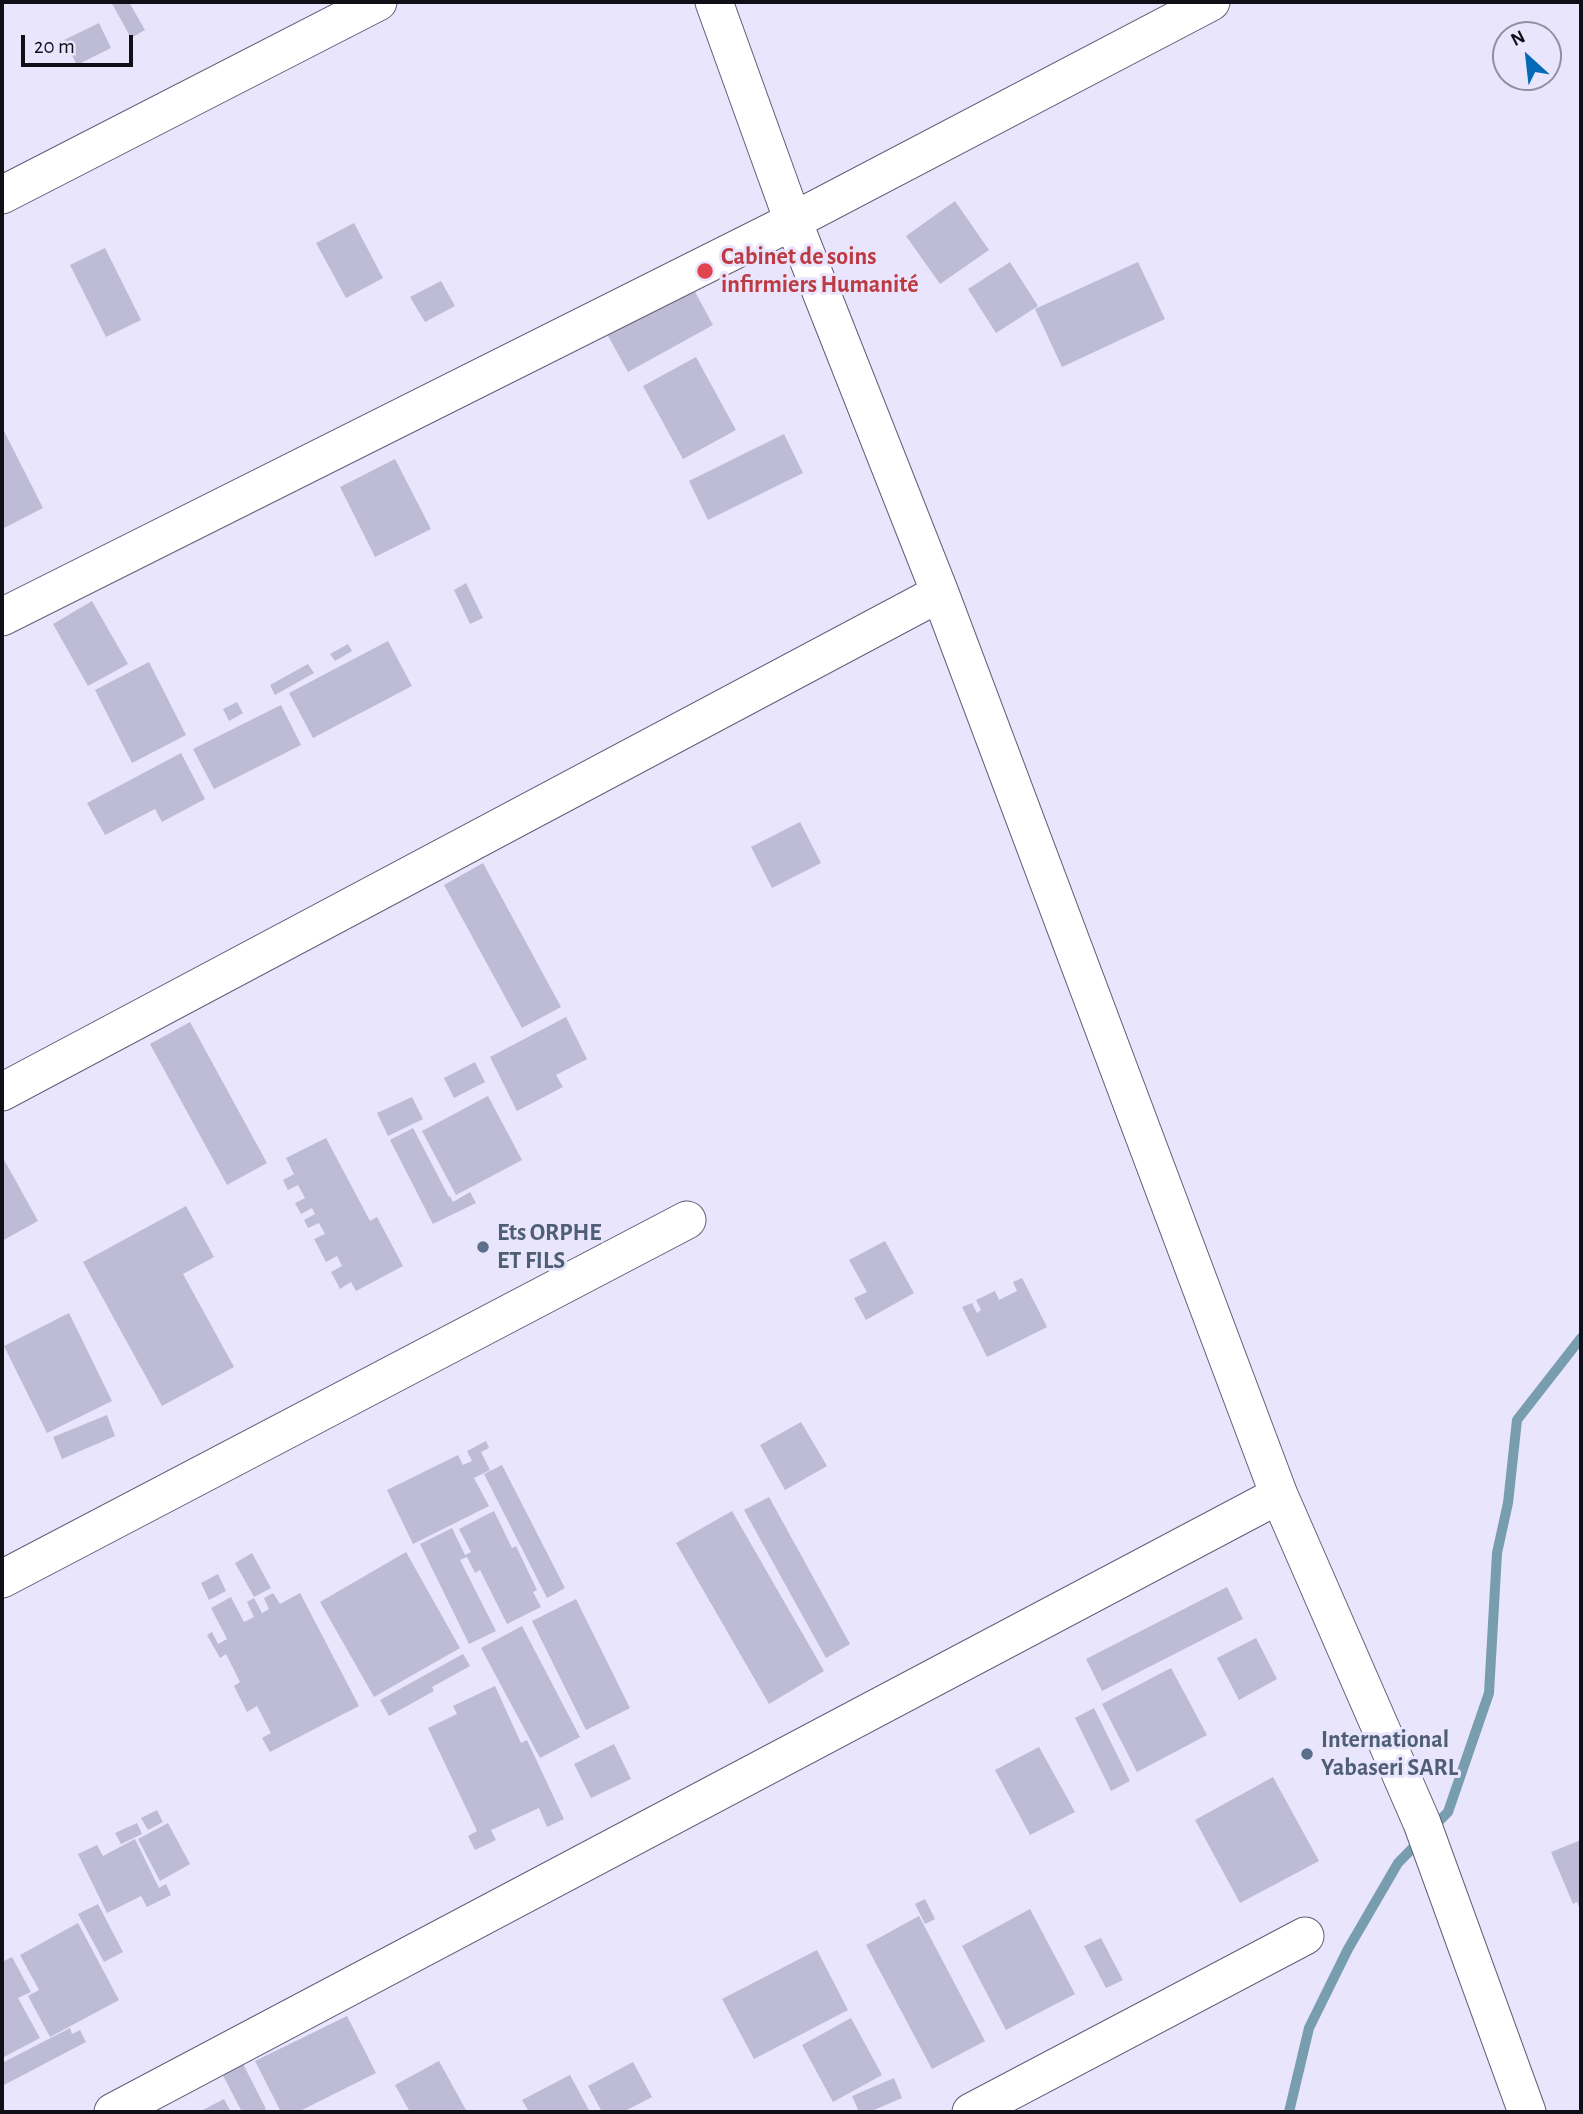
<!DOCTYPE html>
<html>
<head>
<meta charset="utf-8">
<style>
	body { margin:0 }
	#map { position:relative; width:1583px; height:2114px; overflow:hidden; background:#e8e5fd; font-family:"Alegreya Sans",sans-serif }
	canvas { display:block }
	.frame { position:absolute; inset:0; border:4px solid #100f18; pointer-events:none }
	.north { position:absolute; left:1492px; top:21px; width:70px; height:70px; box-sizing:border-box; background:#e8e5fd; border:2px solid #928fa1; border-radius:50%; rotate:333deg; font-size:19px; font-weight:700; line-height:28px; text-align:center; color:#100f18 }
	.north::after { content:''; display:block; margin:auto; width:24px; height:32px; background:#056ab6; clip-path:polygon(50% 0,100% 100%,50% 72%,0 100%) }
	.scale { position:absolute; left:21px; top:35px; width:112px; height:32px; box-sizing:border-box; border:4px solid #100f18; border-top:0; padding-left:9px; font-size:21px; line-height:24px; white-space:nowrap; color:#100f18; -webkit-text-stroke:5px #e8e5fd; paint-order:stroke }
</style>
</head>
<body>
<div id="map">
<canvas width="1583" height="2114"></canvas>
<div class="frame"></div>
<div class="north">N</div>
<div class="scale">20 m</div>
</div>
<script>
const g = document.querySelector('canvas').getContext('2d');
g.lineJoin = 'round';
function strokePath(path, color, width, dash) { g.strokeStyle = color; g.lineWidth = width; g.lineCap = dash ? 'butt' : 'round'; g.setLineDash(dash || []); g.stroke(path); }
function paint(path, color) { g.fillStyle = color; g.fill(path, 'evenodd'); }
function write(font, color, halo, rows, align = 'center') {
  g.font = font + ' "Alegreya Sans",sans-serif'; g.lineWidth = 6; g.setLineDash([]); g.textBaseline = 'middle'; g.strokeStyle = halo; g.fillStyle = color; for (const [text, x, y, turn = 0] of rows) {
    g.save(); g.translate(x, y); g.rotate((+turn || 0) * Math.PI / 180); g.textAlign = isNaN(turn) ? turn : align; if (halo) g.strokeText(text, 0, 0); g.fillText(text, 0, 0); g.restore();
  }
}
strokePath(new Path2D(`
	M1289,2112L1309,2028L1348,1949L1398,1863L1448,1812L1489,1693L1497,1553L1508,1503L1517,1420L1581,1338`), '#789daf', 10);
paint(new Path2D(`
	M111,2H129L145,30L131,38Z
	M99,23L111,48L77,65L64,40Z
	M955,201L989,250L940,284L906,236Z
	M354,223L383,278L346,298L316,243Z
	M105,248L141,320L106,337L70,265Z
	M1010,262L1038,306L996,333L968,289Z
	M1138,262L1165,319L1062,367L1035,309Z
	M688,279L713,325L628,372L602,325Z
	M441,281L455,306L425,322L410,297Z
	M696,357L736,430L683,459L643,386Z
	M4,431L43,508L2,529V432Z
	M784,434L803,473L708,520L689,481Z
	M395,459L431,529L375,557L340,487Z
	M466,583L483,618L470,624L454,590Z
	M92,601L128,664L88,686L53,624Z
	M388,641L412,686L313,738L289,693Z
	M348,644L352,651L335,661L330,654Z
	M149,662L186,735L132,763L95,690Z
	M308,664L314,673L275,695L270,685Z
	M237,702L243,713L229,721L223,709Z
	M281,705L301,745L214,789L193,749Z
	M181,753L205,799L162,822L155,809L105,835L87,803Z
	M800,822L821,863L772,888L751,847Z
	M483,863L561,1007L522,1028L444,885Z
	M566,1017L587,1059L556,1075L563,1087L517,1111L490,1057Z
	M190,1022L267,1163L227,1185L150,1044Z
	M475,1062L485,1082L454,1098L444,1078Z
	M488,1096L522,1160L456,1195L422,1131Z
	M412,1097L423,1119L388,1136L377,1113Z
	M413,1128L449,1197L450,1196L453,1202L470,1192L476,1203L433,1224L390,1140Z
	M326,1138L370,1221L377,1217L403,1266L356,1291L351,1282L340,1289L331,1272L342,1266L337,1256L326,1262L314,1239L325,1234L319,1223L308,1228L304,1220L315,1214L312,1208L301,1214L295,1203L305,1198L298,1185L288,1190L283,1180L294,1174L286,1158Z
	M2,1156L38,1221L2,1241Z
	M186,1206L214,1257L183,1274L234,1367L162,1406L83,1262Z
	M885,1241L914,1293L866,1320L854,1298L867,1292L849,1260Z
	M1022,1278L1047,1327L987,1357L962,1307L972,1303L977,1313L981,1310L976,1300L995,1291L999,1300L1017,1291L1013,1282Z
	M69,1313L112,1401L47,1433L4,1346Z
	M107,1415L115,1436L62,1459L53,1437Z
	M801,1422L827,1466L785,1490L760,1445Z
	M486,1441L489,1448L481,1452L490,1470L474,1478L489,1506L413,1544L387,1490L458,1455L463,1465L472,1461L467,1451Z
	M502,1465L565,1588L547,1598L484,1474Z
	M769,1497L850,1644L826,1658L744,1510Z
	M494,1511L512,1548L516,1546L537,1590L533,1592L541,1607L507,1624L480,1570L475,1573L467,1557L460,1560L496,1631L469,1644L420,1544L452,1528L465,1555L471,1552L459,1529Z
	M732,1511L824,1671L769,1704L676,1543Z
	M406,1552L460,1648L374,1697L320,1602Z
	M252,1553L271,1588L254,1597L235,1563Z
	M218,1574L226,1591L209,1600L201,1583Z
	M1227,1587L1243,1619L1102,1691L1086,1659Z
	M273,1593L280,1604L300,1593L359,1706L270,1752L262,1738L271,1733L257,1706L247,1712L234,1686L240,1682L226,1654L220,1658L207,1635L212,1632L218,1644L227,1639L211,1608L231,1597L244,1622L254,1617L247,1602L254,1598L262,1613L269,1609L264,1598Z
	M576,1599L630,1708L586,1730L532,1621Z
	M522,1626L580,1737L540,1758L481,1648Z
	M1256,1638L1277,1679L1239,1700L1217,1658Z
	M463,1654L470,1666L432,1687L434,1691L389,1716L380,1700Z
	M1171,1668L1207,1735L1137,1772L1102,1704Z
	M495,1686L521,1743L527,1740L564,1819L547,1827L539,1808L491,1830L496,1840L475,1850L468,1836L477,1831L428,1728L457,1714L453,1706Z
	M1094,1708L1130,1781L1111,1791L1075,1718Z
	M614,1744L631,1779L591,1798L574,1764Z
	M1039,1747L1075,1812L1030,1835L995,1770Z
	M1273,1777L1319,1861L1240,1903L1195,1820Z
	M157,1810L163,1822L148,1830L141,1818Z
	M137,1823L142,1834L121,1844L115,1833Z
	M168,1823L190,1864L160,1881L138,1839Z
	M135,1839L159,1888L166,1884L171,1895L147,1907L141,1896L107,1913L78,1854L97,1845L103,1856Z
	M1581,1840V1912L1577,1902L1573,1904L1551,1852Z
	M925,1899L935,1919L925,1924L915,1904Z
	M98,1904L123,1952L104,1962L78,1914Z
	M1030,1909L1075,1994L1006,2030L962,1946Z
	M919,1916L985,2041L932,2069L866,1945Z
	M78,1923L119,2000L50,2037L28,1996L39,1990L20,1955Z
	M1101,1938L1123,1980L1106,1988L1084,1946Z
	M817,1950L848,2010L754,2059L722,1999Z
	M12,1957L31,1992L18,1998L40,2038L2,2058V1962Z
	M347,2016L376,2073L298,2112H281L255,2061Z
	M851,2018L882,2075L833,2102L802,2045Z
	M70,2028L72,2034L80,2030L86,2042L4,2085L2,2081V2063Z
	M236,2050L266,2109L260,2112H242L215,2060Z
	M439,2061L467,2112H410L395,2085Z
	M633,2062L652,2097L623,2112H602L588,2086Z
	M570,2075L590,2112H529L522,2100Z
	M894,2078L902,2098L869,2112H859L852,2096Z
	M224,2099L231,2112H199Z`), '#bebbd7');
const minor = new Path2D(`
	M714,2L793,221L940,593L1279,1495L1422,1823L1527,2112
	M2,195L378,2
	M2,617L793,221L1211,2
	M2,1092L940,593
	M2,1579L687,1220
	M113,2112L1279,1495
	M971,2112L1305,1936`);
strokePath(minor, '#615e77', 39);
strokePath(minor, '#fff', 37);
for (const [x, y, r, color] of [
	[705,271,9,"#e0444e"],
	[483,1247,7,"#5c6f8a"],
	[1307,1754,7,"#5c6f8a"]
]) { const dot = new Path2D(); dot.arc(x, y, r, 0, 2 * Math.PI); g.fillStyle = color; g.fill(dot); strokePath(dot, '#e8e5fd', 2.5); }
write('bold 24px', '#be3a42', '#e8e5fd', [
	["Cabinet de soins",721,257],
	["infirmiers Humanité",721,285]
], 'left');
write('bold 24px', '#4e5e75', '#e8e5fd', [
	["Ets ORPHE",497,1233],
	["ET FILS",497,1261],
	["International",1321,1740],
	["Yabaseri SARL",1321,1768]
], 'left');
</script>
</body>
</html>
